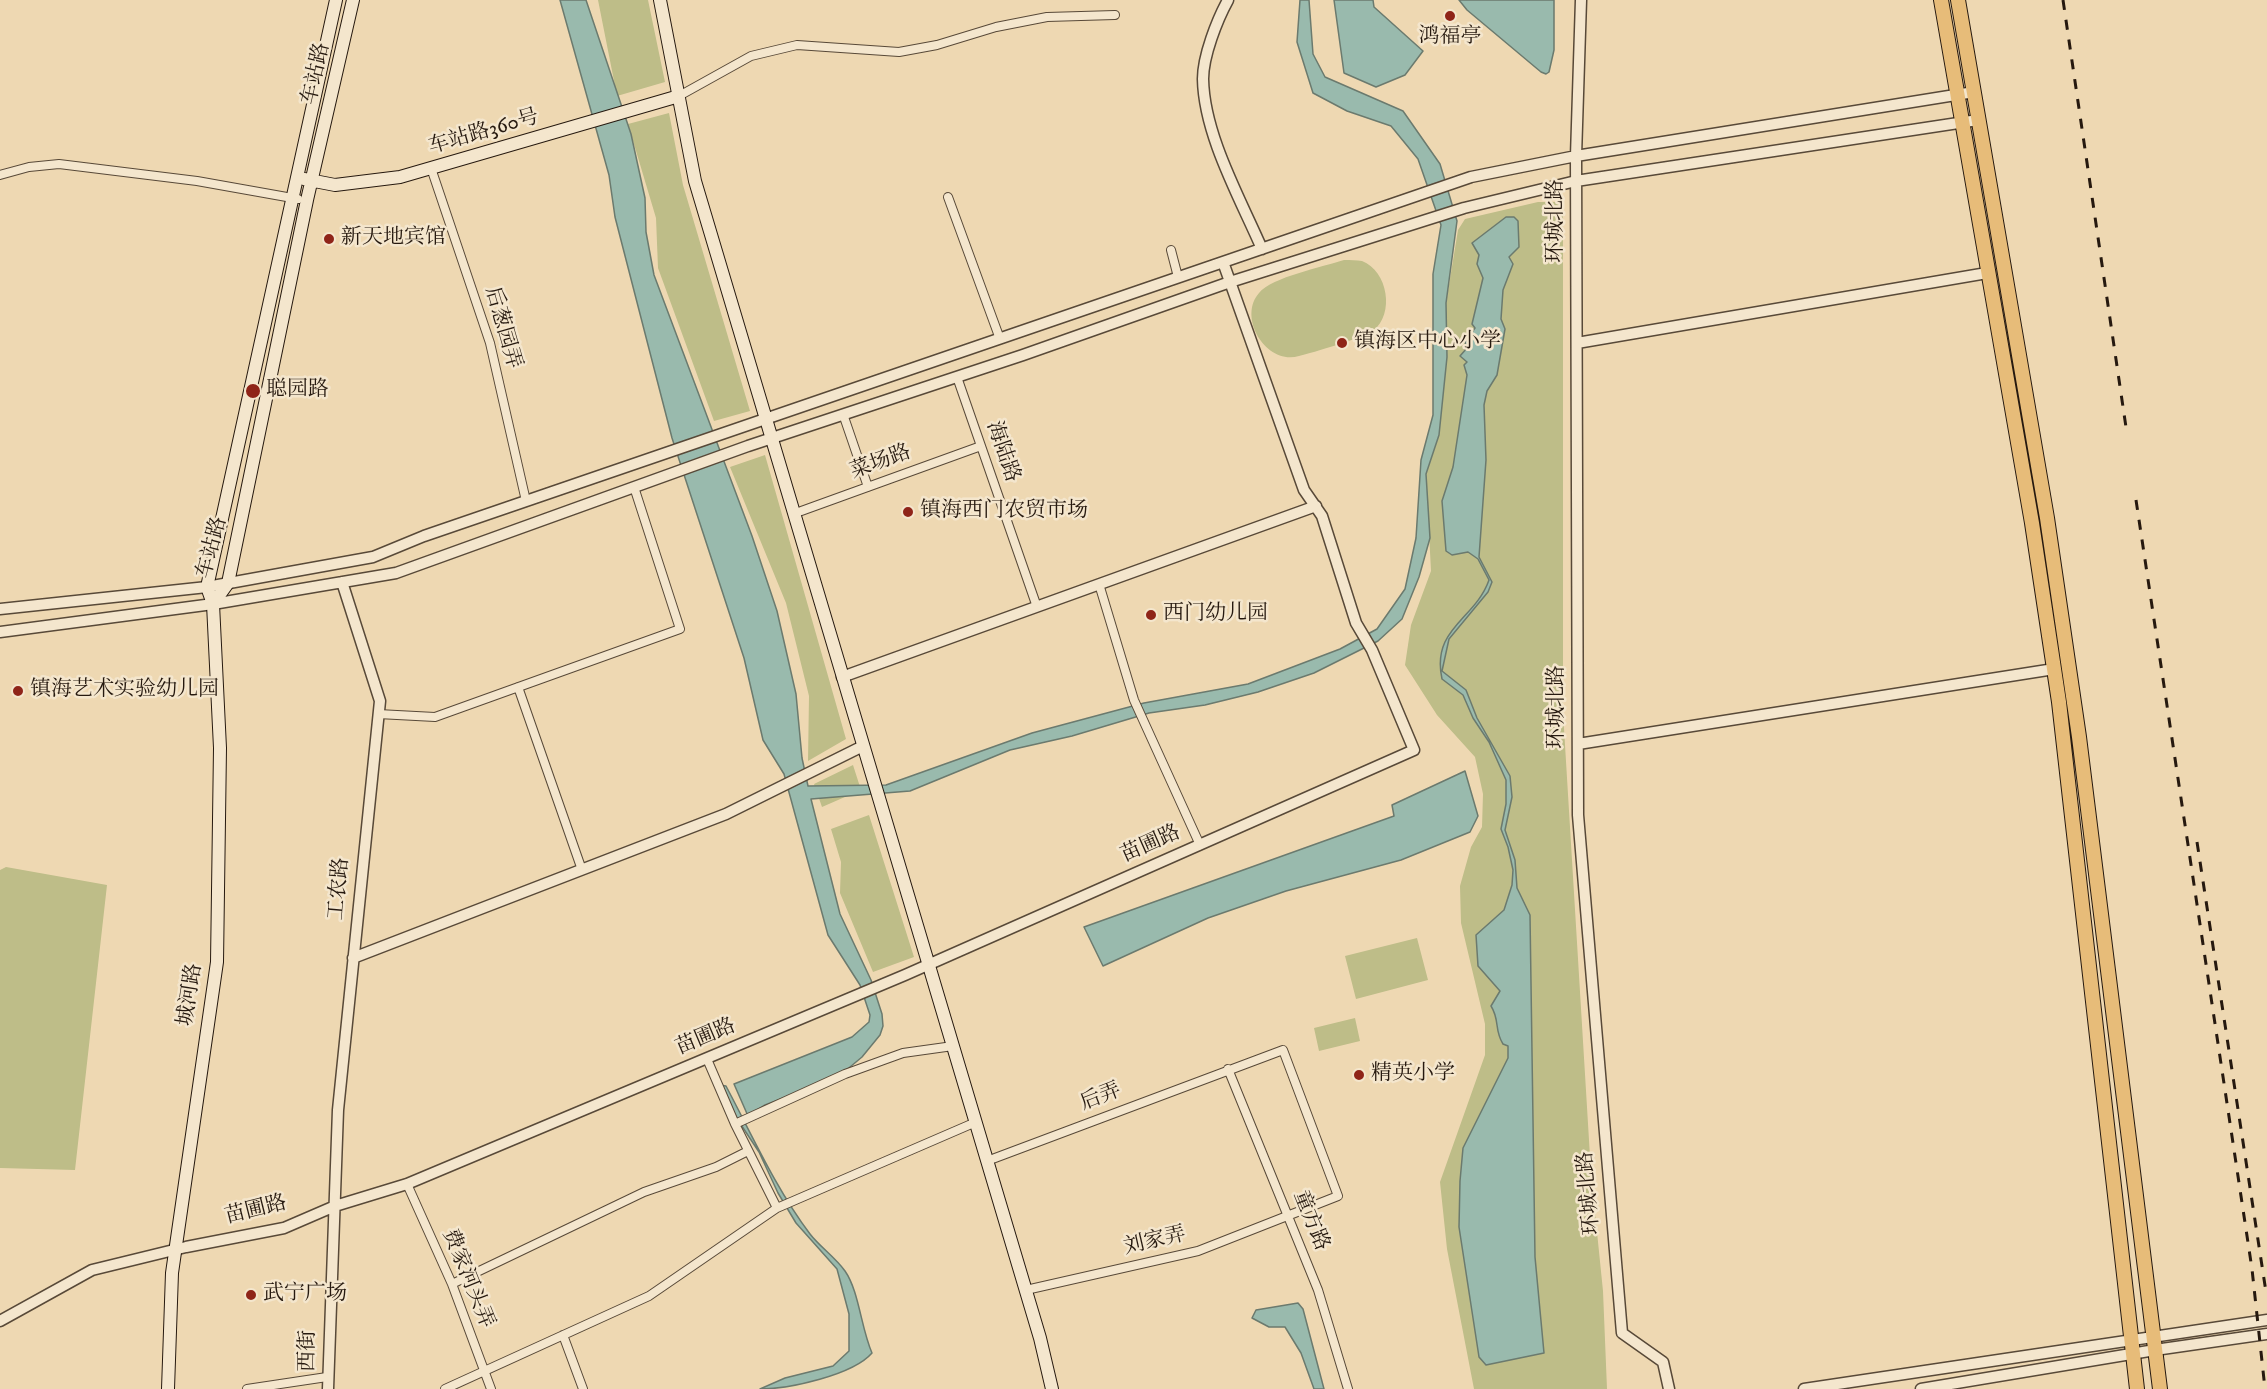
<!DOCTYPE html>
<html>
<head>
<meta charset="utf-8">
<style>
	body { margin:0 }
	canvas { display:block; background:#eed8b2 }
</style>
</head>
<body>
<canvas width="2267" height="1389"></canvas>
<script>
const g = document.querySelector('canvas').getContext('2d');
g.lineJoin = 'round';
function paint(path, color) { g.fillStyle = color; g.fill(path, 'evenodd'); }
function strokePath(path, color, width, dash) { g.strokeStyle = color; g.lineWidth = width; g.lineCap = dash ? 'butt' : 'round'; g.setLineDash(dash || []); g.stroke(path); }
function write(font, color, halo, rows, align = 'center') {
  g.font = font + ' "IM FELL DW Pica","Noto Serif SC",serif'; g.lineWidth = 5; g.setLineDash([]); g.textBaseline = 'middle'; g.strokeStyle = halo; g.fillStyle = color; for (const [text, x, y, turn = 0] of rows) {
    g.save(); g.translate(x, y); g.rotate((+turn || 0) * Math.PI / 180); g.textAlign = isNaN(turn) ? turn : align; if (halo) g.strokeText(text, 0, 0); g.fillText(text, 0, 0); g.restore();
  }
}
paint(new Path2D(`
	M598,0H648L665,82L617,96Z
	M669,113L683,185L750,411L714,421L658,268L656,218L628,124Z
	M1538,202H1555L1563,207V712L1591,1173L1603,1291L1607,1389H1474L1447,1249L1440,1182L1485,1055V1024L1461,923L1460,886L1471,847L1482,827L1483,794L1475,757L1437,715L1405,665L1411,625L1431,571L1426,474L1439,435L1447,357L1446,303L1458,230L1465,219Z
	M1344,260C1350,260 1357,260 1362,261C1388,271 1395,314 1373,331C1365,337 1312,353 1299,356C1267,366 1237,318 1259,293C1272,277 1323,267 1344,260Z
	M765,455L846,739L808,761L809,696L786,603L730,467Z
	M853,765L861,790L822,807L814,784Z
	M869,815L914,957L873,972L840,893L841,862L831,829Z
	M6,867L107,885L75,1170L0,1168V870Z
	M1417,938L1428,980L1356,999L1345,956Z
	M1355,1018L1360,1041L1319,1051L1314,1028Z`), '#bebd88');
const water = new Path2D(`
	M560,0H586L631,134L645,198L646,232L654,275L752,536L777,611L796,694L802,758L808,786L886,785L1032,733L1144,703L1248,684L1340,649L1377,629L1405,589L1416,538L1421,460L1433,415V274L1441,225L1418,159L1391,126L1347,111L1313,93L1297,42L1300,0H1309L1313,54L1325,77L1403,111L1440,164L1457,221L1446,303L1447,357L1439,435L1426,474L1430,538L1419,577L1402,619L1378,641L1314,673L1258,692L1205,705L1149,713L1072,736L1010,750L910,791L811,799L840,914L871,980L882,1014L883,1026L880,1035L862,1057L838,1077L765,1105L748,1116L734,1084L852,1037L869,1022L870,1015L860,985L828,935L784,774L763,740L744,658L672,438L615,217L609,175Z
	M1334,0H1373L1374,7L1423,51L1405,75L1376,87L1344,73Z
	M1459,0H1554V50L1549,72L1546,74L1541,72L1467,10Z
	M1506,217H1514L1518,221L1519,247L1509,257L1513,264L1503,290L1501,319L1505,329L1497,375L1487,391L1484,405L1486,460L1479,557L1492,582L1488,592L1449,639L1442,671L1466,690L1477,718L1510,776L1512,797L1505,830L1515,860L1517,888L1530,915L1535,1257L1544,1353L1486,1365L1479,1357L1459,1227L1460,1181L1463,1148L1508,1058V1046L1503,1044C1494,1030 1500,1020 1491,1006L1500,991L1478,966L1476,935L1504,910L1512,885L1513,870L1508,847L1501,829L1506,804V780L1489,742L1473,718L1463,695L1442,679C1431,628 1475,620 1489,580L1478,559L1468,552L1452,555L1446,551L1442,501L1453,467L1467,375L1464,365L1467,362L1460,356L1467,348L1465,342L1475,328L1472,324L1483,278L1477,264L1479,255L1472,243Z
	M1465,771L1478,816L1470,832L1401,860L1286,891L1208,918L1103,966L1084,927L1394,816L1392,805Z
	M714,1084L726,1086C752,1135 776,1189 810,1234C820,1247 835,1257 845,1271C859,1291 861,1328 872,1353C853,1375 789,1389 760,1389L785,1378L833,1366L849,1351V1314L837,1269L796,1223L778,1193L759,1152Z
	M1298,1303L1303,1309L1324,1389H1314L1301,1353L1285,1327H1269L1252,1318L1256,1310Z`);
paint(water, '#99baad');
strokePath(water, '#6b7a6e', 1.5);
const minor = new Path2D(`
	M679,96L751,56L797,45L899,52L937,45L996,27L1047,17L1115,15
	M431,168L490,343L526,501
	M0,175L29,167L59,164L197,181L298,199
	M948,197L1000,339
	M1171,250L1178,277
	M957,377L1037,607
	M843,414L868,487
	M793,514L981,446
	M1099,584L1134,700L1200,845
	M518,687L582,870
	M378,714L435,717L680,629L634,487
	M707,1059L735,1124L777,1208
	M1228,1069L1318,1290L1348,1389
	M735,1124L845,1074L903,1053L953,1046
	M987,1161L1283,1050L1338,1196L1198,1251L1026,1290
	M407,1184L452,1284L491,1389
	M452,1284L644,1192L716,1167L748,1151
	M563,1335L583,1389
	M247,1389L327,1377
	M445,1389L649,1296L777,1208L976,1122`);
const tertiary = new Path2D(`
	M1228,0C1217,20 1203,56 1203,79C1204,135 1240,198 1262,249
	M1581,0L1576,156L1578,815L1622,1333L1663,1362L1669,1389
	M1577,343L1987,273
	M0,609L207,587L373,557L424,536L1471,177L1576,156L1974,92
	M0,632L213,604L396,573L748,446L1023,355L1230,282L1464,208L1576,181L1978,120
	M842,677L1316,506
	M1578,744L2054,669
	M353,958L726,814L863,746
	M0,1321L92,1270L186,1247L284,1228L335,1206L407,1184L905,975L1414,750L1372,650L1356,623L1322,516L1304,490L1223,262
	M328,1389L338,1110L380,701L342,582
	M1804,1389L2267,1320
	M1921,1389L2155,1350L2267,1334`);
const secondary = new Path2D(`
	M660,0L695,181L1040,1338L1052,1389
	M304,179L335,185L400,177L679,96
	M213,604L228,583L307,200L353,0
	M168,1389L172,1273L217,962L220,748L213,604L207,587L336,0`);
const primary = new Path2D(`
	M1941,0L2032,523L2059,702L2137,1389
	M1958,0L2047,518L2079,737L2160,1389`);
strokePath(minor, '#584938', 10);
strokePath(tertiary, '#584938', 13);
strokePath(secondary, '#26190f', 14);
strokePath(primary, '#26190f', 16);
strokePath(minor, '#f4e6cd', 8);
strokePath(tertiary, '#f4e6cd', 10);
strokePath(secondary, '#f4e6cd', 12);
strokePath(primary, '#e7bc79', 14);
strokePath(new Path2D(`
	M2063,0L2127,434
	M2136,500L2252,1269L2265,1389
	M2197,842L2266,1292`), '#26190f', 3, [10, 10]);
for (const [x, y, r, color] of [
	[1450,16,6,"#8f2418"],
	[329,239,6,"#8f2418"],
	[1342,343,6,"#8f2418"],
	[253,391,8,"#8f2418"],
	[908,512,6,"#8f2418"],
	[1151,615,6,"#8f2418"],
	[18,691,6,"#8f2418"],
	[1359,1075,6,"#8f2418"],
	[251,1295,6,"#8f2418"]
]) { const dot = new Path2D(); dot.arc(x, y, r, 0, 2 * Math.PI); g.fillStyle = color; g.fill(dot); strokePath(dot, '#f4e6cd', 2); }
write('21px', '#26190f', '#f4e6cd', [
	["鸿福亭",1450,38,"center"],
	["新天地宾馆",341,239],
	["镇海区中心小学",1354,343],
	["聪园路",266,391],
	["镇海西门农贸市场",920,512],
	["西门幼儿园",1163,615],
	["镇海艺术实验幼儿园",30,691],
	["精英小学",1371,1075],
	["武宁广场",263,1295]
], 'left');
write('21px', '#26190f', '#f4e6cd', [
	["车站路",317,74,-77],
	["车站路360号",484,133,-16],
	["环城北路",1557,221,-90],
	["后葱园弄",502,328,74],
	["海陆路",1002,452,71],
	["菜场路",881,463,-20],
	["车站路",213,548,-75],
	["环城北路",1558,707,-90],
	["苗圃路",1151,845,-24],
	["工农路",340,889,-85],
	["城河路",191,995,-81],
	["苗圃路",706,1038,-23],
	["后弄",1101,1098,-21],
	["环城北路",1590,1193,-95],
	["苗圃路",256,1211,-14],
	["童方路",1310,1221,68],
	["刘家弄",1155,1242,-13],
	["费家河头弄",467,1279,68],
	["西街",309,1351,-89]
]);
</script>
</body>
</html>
